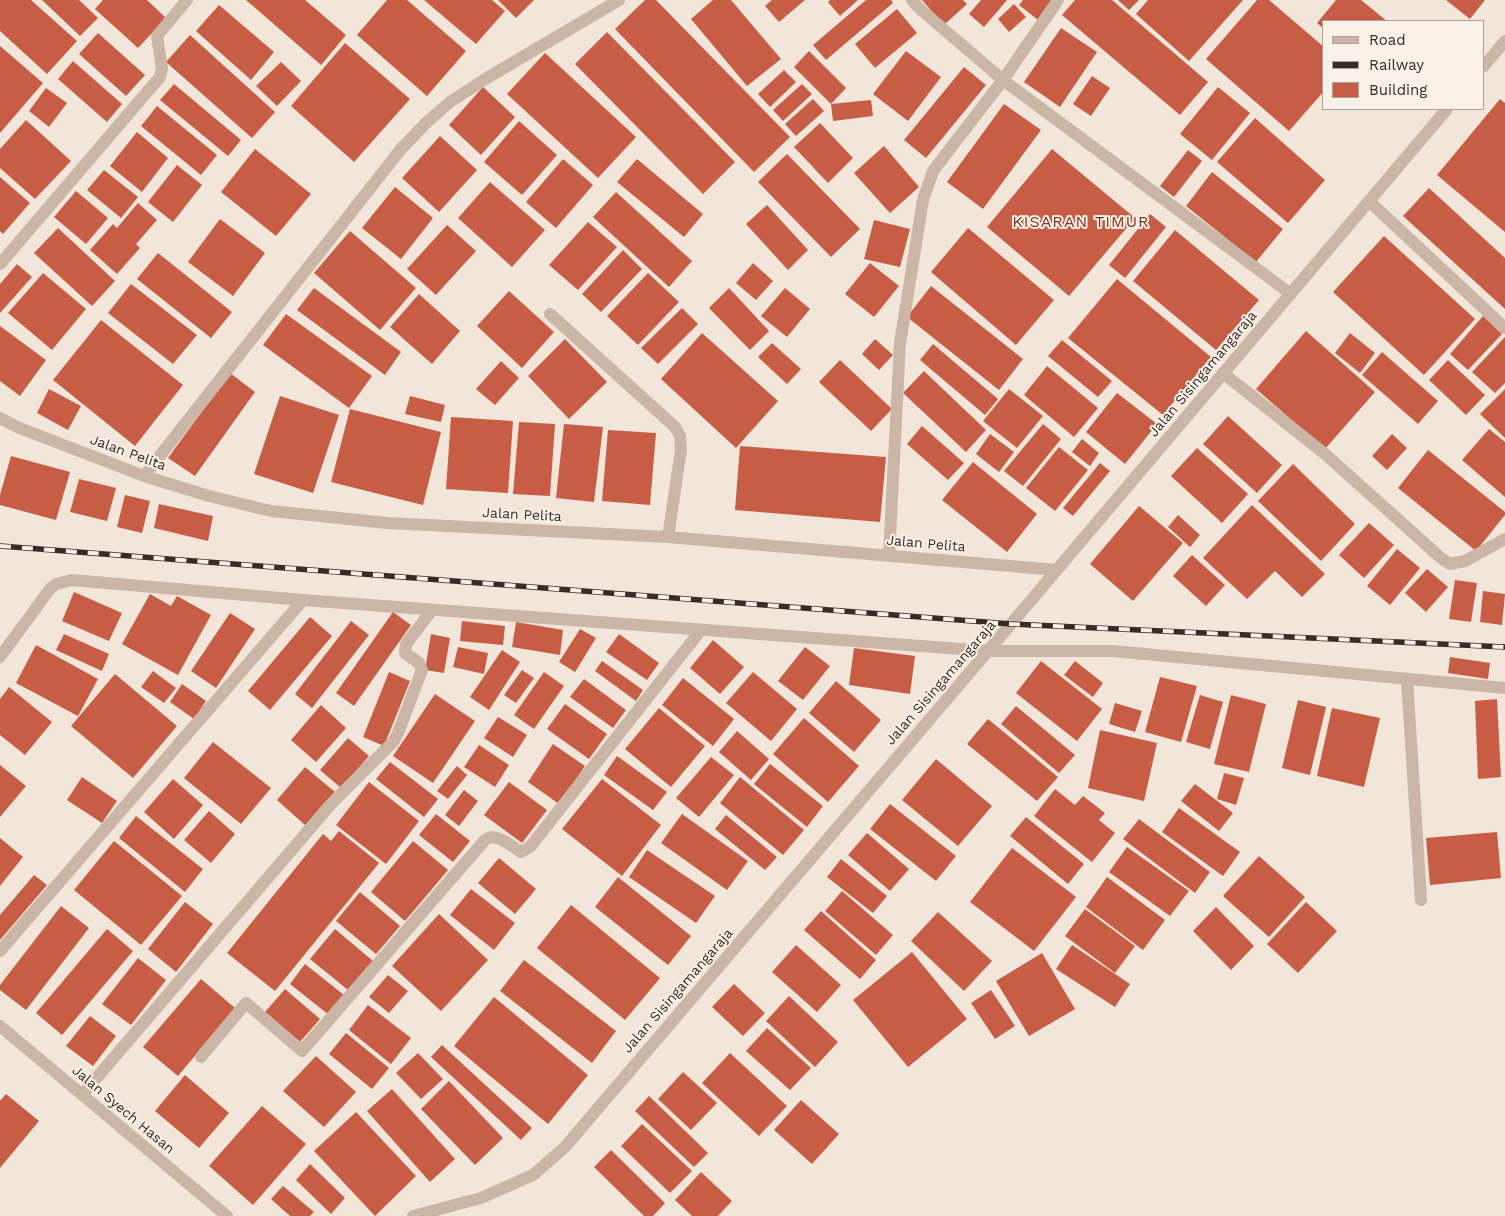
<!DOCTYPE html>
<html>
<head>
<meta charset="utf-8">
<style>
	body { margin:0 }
	#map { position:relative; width:1505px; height:1216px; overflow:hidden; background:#f2e5da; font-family:"Work Sans",sans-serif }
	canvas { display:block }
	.legend { position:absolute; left:1322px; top:20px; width:162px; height:90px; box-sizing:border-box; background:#f9f0e7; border:1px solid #aba19a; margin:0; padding:6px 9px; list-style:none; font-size:15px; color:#362b27 }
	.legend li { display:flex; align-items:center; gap:10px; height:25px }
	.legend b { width:25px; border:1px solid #aba19a }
</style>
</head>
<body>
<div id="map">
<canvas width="1505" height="1216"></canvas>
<ul class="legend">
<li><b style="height:6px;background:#cab5a6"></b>Road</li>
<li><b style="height:6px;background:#362b27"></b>Railway</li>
<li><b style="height:14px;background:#c65d44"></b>Building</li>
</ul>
</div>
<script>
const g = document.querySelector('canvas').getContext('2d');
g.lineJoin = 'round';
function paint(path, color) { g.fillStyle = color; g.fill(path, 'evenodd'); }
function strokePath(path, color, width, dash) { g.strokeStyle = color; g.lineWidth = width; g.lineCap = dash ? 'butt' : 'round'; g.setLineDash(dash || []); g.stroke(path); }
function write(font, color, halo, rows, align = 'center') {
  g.font = font + ' "Work Sans",sans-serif'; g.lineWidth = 4; g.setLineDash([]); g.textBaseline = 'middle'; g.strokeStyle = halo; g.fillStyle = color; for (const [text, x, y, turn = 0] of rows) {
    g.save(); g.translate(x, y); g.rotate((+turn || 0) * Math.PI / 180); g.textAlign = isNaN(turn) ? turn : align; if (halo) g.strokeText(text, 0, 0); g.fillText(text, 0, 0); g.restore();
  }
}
paint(new Path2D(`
	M0,0H31L77,41L47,74L0,31Z
	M42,0H79L98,18L80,36Z
	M103,0H147L166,18L138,48L95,9Z
	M246,0H305L346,35L321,65Z
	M387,0H407L466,51L427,96L357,35Z
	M424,0H492L505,11L476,44Z
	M498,0H534L516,18Z
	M645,0H656L790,137L754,172L615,29Z
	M713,0H731L781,59L747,86L691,19Z
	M772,0H805L779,22L765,6Z
	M830,0H858L840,16L828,2Z
	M866,0H891L893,3L826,60L813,45Z
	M922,0H963L967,4L944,25Z
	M981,0H1007L984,27L969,14Z
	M1023,0H1052L1038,20L1019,5Z
	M1075,0H1112L1208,82L1180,115L1062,15Z
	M1118,0H1139L1129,10Z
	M1148,0H1243L1189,61L1136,14Z
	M1257,0H1269L1324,47V91L1289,131L1206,59Z
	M1336,0H1361L1387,21H1324V29L1317,23Z
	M1446,0H1485L1470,19Z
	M1014,4L1026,17L1009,32L998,19Z
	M219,5L274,52L251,80L196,31Z
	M897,9L917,33L875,68L855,44Z
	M1061,28L1097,52L1060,107L1024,82Z
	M607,32L735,162L703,194L575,64Z
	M98,33L145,75L126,96L79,54Z
	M190,35L275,112L252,138L166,62Z
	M345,43L410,99L354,162L291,106Z
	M0,46L43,83L0,133Z
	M809,51L846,88L831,104L794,67Z
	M906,51L941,77L908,121L873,94Z
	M545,53L636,137L598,178L507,94Z
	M73,61L122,104L107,122L58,79Z
	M281,62L301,81L277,106L256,86Z
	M964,67L986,85L926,158L904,140Z
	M784,70L796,82L770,107L758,94Z
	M1092,76L1110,88L1091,116L1073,104Z
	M174,84L241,140L228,156L160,100Z
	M802,84L812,94L783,121L773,110Z
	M483,87L515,117L481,155L449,125Z
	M1218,87L1250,113L1212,160L1180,134Z
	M46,88L67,103L49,127L29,111Z
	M813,99L824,111L796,136L785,124Z
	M1500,99L1505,103V232L1437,175Z
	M871,100L873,116L833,121L831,104Z
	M1004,104L1041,130L983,209L947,182Z
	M157,106L217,155L201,175L141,126Z
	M1255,118L1325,180L1288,223L1217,162Z
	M26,120L71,161L35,199L0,168V149Z
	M519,121L557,155L522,195L484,162Z
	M820,123L853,158L828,183L794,147Z
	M137,132L168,158L142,192L110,166Z
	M440,136L477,170L439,212L402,178Z
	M884,146L919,187L890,213L854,173Z
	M255,149L311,194L276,236L221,192Z
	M1052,149L1135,218L1069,296L987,227Z
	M1188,150L1202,161L1174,197L1160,186Z
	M787,154L860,229L831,257L758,182Z
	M563,159L593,185L556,228L526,202Z
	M637,159L703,214L684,237L617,182Z
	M177,165L202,185L173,222L148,202Z
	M104,170L138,197L121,218L87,190Z
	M1212,172L1283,229L1256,262L1186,206Z
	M0,177L30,203L3,234L0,231Z
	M490,182L545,230L512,267L458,218Z
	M395,187L433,218L401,259L362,228Z
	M1429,188L1505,258V309L1403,216Z
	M76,191L108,218L86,244L54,217Z
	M616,192L692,261L669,287L593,217Z
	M138,203L157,220L136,244L140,248L117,274L90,250L113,224L117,228Z
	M767,205L808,250L788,270L746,224Z
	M1150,214L1166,227L1125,278L1109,265Z
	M220,219L265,253L233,296L188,262Z
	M874,220L910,229L900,267L864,259Z
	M588,222L617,247L578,290L549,265Z
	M447,225L476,251L436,295L407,269Z
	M58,228L115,281L92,306L34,253Z
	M968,228L1054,300L1016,345L931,272Z
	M1175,230L1259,300L1216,350L1133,281Z
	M350,231L416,288L380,330L314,273Z
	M1384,236L1475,319L1424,375L1333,292Z
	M623,250L642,269L601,312L582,294Z
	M158,253L232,312L211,338L137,279Z
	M753,263L773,281L756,300L736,283Z
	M870,263L899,286L874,317L845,294Z
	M17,264L32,277L0,313V284Z
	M43,273L86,309L52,350L8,313Z
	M648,273L679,302L638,345L607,316Z
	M1117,279L1211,357L1163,415L1068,338Z
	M131,284L197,335L173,364L108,313Z
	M931,286L1023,359L999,390L907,317Z
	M314,288L401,352L385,375L297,310Z
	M729,288L769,331L750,350L709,308Z
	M785,288L810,309L787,337L761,316Z
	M509,291L554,332L522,368L477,326Z
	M419,294L460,331L432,364L390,327Z
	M682,308L698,324L658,364L641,348Z
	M286,314L372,376L349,408L263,345Z
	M1483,316L1502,334L1468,370L1450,354Z
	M101,320L183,385L135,446L53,380Z
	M0,326L46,360L20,396L0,381Z
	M1306,331L1375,392L1325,449L1256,389Z
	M702,333L778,401L736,448L661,379Z
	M1350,333L1375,353L1360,373L1335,353Z
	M1505,337V383L1495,393L1472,372Z
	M565,339L607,382L569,419L528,376Z
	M875,339L893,355L879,370L862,354Z
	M1062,340L1112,381L1098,397L1048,356Z
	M772,343L801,369L787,384L758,357Z
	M933,344L998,399L985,415L920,360Z
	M1382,352L1438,401L1418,424L1362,375Z
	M840,360L892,409L871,431L819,382Z
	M1448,360L1485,395L1466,415L1429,380Z
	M501,361L519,378L495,405L476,389Z
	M1047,366L1098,408L1074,437L1024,395Z
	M924,371L986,430L966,452L903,393Z
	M230,373L255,392L195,476L168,458Z
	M49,389L81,406L68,430L37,413Z
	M1009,389L1043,416L1017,448L983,421Z
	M1505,389V438L1480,414Z
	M1117,393L1157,424L1125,464L1086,432Z
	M280,396L339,415L313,493L254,474Z
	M410,396L445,405L441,422L405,414Z
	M350,409L441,432L423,505L331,482Z
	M1228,416L1282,465L1257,493L1203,444Z
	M451,417L513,421L508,493L446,489Z
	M519,422L555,424L550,496L513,494Z
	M564,424L603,427L594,502L556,498Z
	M1043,424L1061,439L1023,486L1004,471Z
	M922,426L964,463L948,480L907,444Z
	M1489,429L1505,442V497L1462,460Z
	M608,430L656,433L650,505L602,501Z
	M990,434L1014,452L999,472L976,454Z
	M1392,434L1407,448L1387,470L1372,456Z
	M1082,439L1099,453L1090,466L1072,452Z
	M740,446L886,457L880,522L735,510Z
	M1059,447L1088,470L1055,511L1026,488Z
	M1197,448L1248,494L1222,523L1171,476Z
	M1428,450L1505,512V515L1476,551L1398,488Z
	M11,456L70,472L56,520L0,505V495Z
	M973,462L1037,514L1007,552L942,500Z
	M1100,463L1110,471L1073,516L1063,508Z
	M1293,464L1355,524L1321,561L1258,501Z
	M79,479L116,488L107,521L70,512Z
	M125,495L150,501L142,533L117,527Z
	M159,504L213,516L208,541L154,528Z
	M1252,505L1325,574L1302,597L1275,571L1247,599L1203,558Z
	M1139,506L1183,543L1133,601L1090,564Z
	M1178,515L1200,535L1190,547L1168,527Z
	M1369,523L1394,545L1364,578L1339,555Z
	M1397,549L1420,568L1390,605L1367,586Z
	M1192,555L1225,585L1206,606L1173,576Z
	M1427,569L1448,587L1426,612L1405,593Z
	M1455,580L1477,583L1471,622L1449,619Z
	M1483,591L1505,594L1502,625L1480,622Z
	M74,592L122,613L109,641L62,621Z
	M150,594L171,606L177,596L211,615L178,675L122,644Z
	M393,612L411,625L354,706L336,693Z
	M230,613L255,629L216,688L191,671Z
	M310,617L332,636L270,710L248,691Z
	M351,621L369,635L312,708L295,694Z
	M462,621L505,626L503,645L460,641Z
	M516,622L563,630L560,655L512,647Z
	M580,629L596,638L575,672L559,662Z
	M64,634L109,654L102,671L56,650Z
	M431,634L450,638L444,673L425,670Z
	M619,634L659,663L647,680L606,652Z
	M713,640L744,667L720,694L690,668Z
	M36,645L98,679L78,716L16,683Z
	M458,647L488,653L484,674L453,667Z
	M805,647L830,666L803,700L778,681Z
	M854,648L915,656L910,694L849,685Z
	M502,650L520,662L489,710L470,697Z
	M1450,657L1490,663L1488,679L1448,673Z
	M602,661L643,690L636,701L595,671Z
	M1041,661L1102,709L1077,741L1016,693Z
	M1075,661L1103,683L1093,697L1064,675Z
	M522,670L534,678L516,703L504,695Z
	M153,671L176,688L164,703L141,687Z
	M389,672L410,681L384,746L363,737Z
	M544,672L564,686L534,729L514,715Z
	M753,672L797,709L771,741L726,703Z
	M115,674L177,726L133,778L71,726Z
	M1160,677L1197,686L1181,742L1145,732Z
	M683,678L734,719L713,746L662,705Z
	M584,679L626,710L613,728L570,697Z
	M836,681L881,720L854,752L809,713Z
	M182,684L206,701L194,719L170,702Z
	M9,687L52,722L25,755L0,735V699Z
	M435,694L475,721L433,783L393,756Z
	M1200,695L1223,702L1210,749L1186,742Z
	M1231,695L1266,704L1249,772L1214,764Z
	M1497,699L1501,777L1478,779L1475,701Z
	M1298,700L1326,707L1310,775L1282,768Z
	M1115,703L1142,711L1135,732L1109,724Z
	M565,704L607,734L589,759L547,729Z
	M321,705L346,728L316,762L291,740Z
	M1016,706L1075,755L1059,773L1001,724Z
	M659,708L705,746L671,787L625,749Z
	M1332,708L1380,718L1364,787L1317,776Z
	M498,717L527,735L513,757L484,738Z
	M804,718L859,766L828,802L773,754Z
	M988,719L1058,777L1037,801L967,744Z
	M1100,730L1157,743L1144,801L1088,788Z
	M737,731L769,759L751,780L719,752Z
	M348,738L369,756L341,788L320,770Z
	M213,742L271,788L241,824L184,778Z
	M553,744L585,766L559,804L528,782Z
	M479,745L509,765L495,787L464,767Z
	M617,756L667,792L653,810L604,775Z
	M711,757L734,775L699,817L676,798Z
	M936,759L992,806L958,846L902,800Z
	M390,762L438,799L424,817L376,779Z
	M770,764L823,806L807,827L754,784Z
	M0,765L26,786L0,817Z
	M457,766L467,775L448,799L437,791Z
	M305,767L335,792L306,826L277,800Z
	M1224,773L1244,778L1236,805L1217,799Z
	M82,777L117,801L102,823L67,800Z
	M740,777L804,830L783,855L720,803Z
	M173,779L203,805L174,839L144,812Z
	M602,779L661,825L622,876L562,829Z
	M369,782L419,821L386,864L336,825Z
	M509,782L547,810L522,843L484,815Z
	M1195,784L1233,813L1219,831L1181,801Z
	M1055,789L1075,805L1083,796L1105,813L1099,820L1115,833L1092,862L1034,816Z
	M464,790L478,801L459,826L445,815Z
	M890,804L956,856L936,881L870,829Z
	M1179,808L1240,852L1223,876L1162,832Z
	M209,811L235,834L211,863L184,840Z
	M436,814L470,841L453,862L419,835Z
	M682,814L748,861L727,890L661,843Z
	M726,815L777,857L765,870L715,829Z
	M136,816L203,869L185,892L119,838Z
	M1026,817L1084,864L1068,884L1010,836Z
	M1139,819L1210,872L1195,893L1123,839Z
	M339,831L379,863L275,991L227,953L323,834L331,841Z
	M1497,832L1501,878L1430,885L1426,838Z
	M867,833L909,869L890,891L848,855Z
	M0,838L23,857L0,886Z
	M114,841L182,896L141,945L74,890Z
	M413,841L448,870L405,921L371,892Z
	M1127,847L1189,891L1170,916L1109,872Z
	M1012,848L1076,897L1034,951L970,902Z
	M647,850L715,896L696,923L629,877Z
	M1259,856L1305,897L1269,937L1223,896Z
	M499,858L536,889L515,914L478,883Z
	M841,859L887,896L873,913L827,877Z
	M34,875L47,885L0,940V915Z
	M618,877L691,936L668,965L595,907Z
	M1107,877L1165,920L1143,950L1086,907Z
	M471,889L515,923L494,950L450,915Z
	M842,891L893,935L876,955L825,911Z
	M360,892L400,926L376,954L336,921Z
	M185,902L213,924L176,972L148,949Z
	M1306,902L1337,931L1298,973L1267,944Z
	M571,905L660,978L625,1020L537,948Z
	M61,906L89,928L26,1010L0,990V985Z
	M1216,907L1254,946L1231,970L1193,931Z
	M1085,909L1135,946L1115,973L1065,936Z
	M821,911L876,960L860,979L804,930Z
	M938,912L992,961L964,991L911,941Z
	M439,914L488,960L441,1011L392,966Z
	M107,929L133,951L62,1035L36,1013Z
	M335,929L373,961L348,990L310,959Z
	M796,945L841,985L817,1012L772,972Z
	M1072,945L1130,984L1115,1007L1056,969Z
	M912,952L967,1019L908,1067L853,1000Z
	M1042,953L1075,1009L1029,1036L996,981Z
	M138,958L166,980L131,1025L102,1004Z
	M524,960L616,1031L592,1063L500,991Z
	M305,964L344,995L329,1015L290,984Z
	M388,975L408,991L389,1013L369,997Z
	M201,979L235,1008L178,1076L143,1047Z
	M734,984L765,1013L743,1036L712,1007Z
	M285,989L320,1019L300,1042L265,1012Z
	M991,990L1015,1026L995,1039L971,1003Z
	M789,996L838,1042L815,1067L766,1021Z
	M494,997L588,1075L548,1124L454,1046Z
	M368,1005L411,1038L391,1064L349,1030Z
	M90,1016L116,1036L93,1066L66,1046Z
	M767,1028L811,1068L790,1090L746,1051Z
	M346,1033L389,1068L372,1089L329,1054Z
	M442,1045L532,1128L521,1140L431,1057Z
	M418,1053L443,1079L421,1099L396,1073Z
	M730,1053L787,1106L759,1136L702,1083Z
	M316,1056L356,1092L324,1127L283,1091Z
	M683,1072L717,1103L691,1130L658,1099Z
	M185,1075L229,1113L199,1148L155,1111Z
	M449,1081L503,1138L475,1165L421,1109Z
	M392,1089L455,1159L430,1182L367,1111Z
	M6,1094L39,1121L0,1168V1101Z
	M649,1096L708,1153L694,1167L635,1111Z
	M801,1100L839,1134L812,1164L774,1130Z
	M262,1106L306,1144L253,1205L209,1166Z
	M356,1112L416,1176L375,1216L314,1151Z
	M642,1124L692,1171L670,1193L621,1146Z
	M611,1150L665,1203L653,1216H644L594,1167Z
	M310,1164L345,1198L331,1214L296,1180Z
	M701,1172L732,1201L718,1216H692L675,1200Z
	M283,1186L314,1212L310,1216H290L271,1199Z`), '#c65d44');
strokePath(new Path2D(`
	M912,0L920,9L1003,80L1291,294
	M1484,66L1505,41
	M1369,201L1505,328
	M0,264L160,77L162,68L157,36L187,0
	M550,314L675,427L680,436L681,450L668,537
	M1223,373L1325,454L1441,558L1450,564L1465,561L1505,539
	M0,418L17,427L144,476L209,496L271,511L387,523L668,537L1057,570
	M144,476L401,149L427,122L450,102L487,78L619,0
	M889,556L900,343L923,200L933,171L1003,80L1058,0
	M0,657L50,589L56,584L72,580L303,600L988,651H1113L1505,688
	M1407,679L1421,900
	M0,951L303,600
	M0,1026L227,1216
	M201,1057L246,1003L302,1051L485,840C496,831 511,846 521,852L530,847L701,630
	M82,1095L331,804L393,742L398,733L422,670L419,663L405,653L406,644L432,610
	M413,1216L481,1198L533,1175L565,1147L1011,624L1447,109`), '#cab5a6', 12);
const rail = new Path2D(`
	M0,546L1011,624L1505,647`);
strokePath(rail, '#362b27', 5.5);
strokePath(rail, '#f9f0e7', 4, [11]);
write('14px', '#362b27', '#f9f0e7', [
	["Jalan Sisingamangaraja",1203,374,-50],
	["Jalan Pelita",128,453,20],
	["Jalan Pelita",522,515,3],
	["Jalan Pelita",926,544,5],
	["Jalan Sisingamangaraja",941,683,-49],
	["Jalan Sisingamangaraja",678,991,-49],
	["Jalan Syech Hasan",123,1110,40]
]);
g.letterSpacing = '1px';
write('16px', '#843321', '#f9f0e7', [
	["KISARAN TIMUR",1081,222]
]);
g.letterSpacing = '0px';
</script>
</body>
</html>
